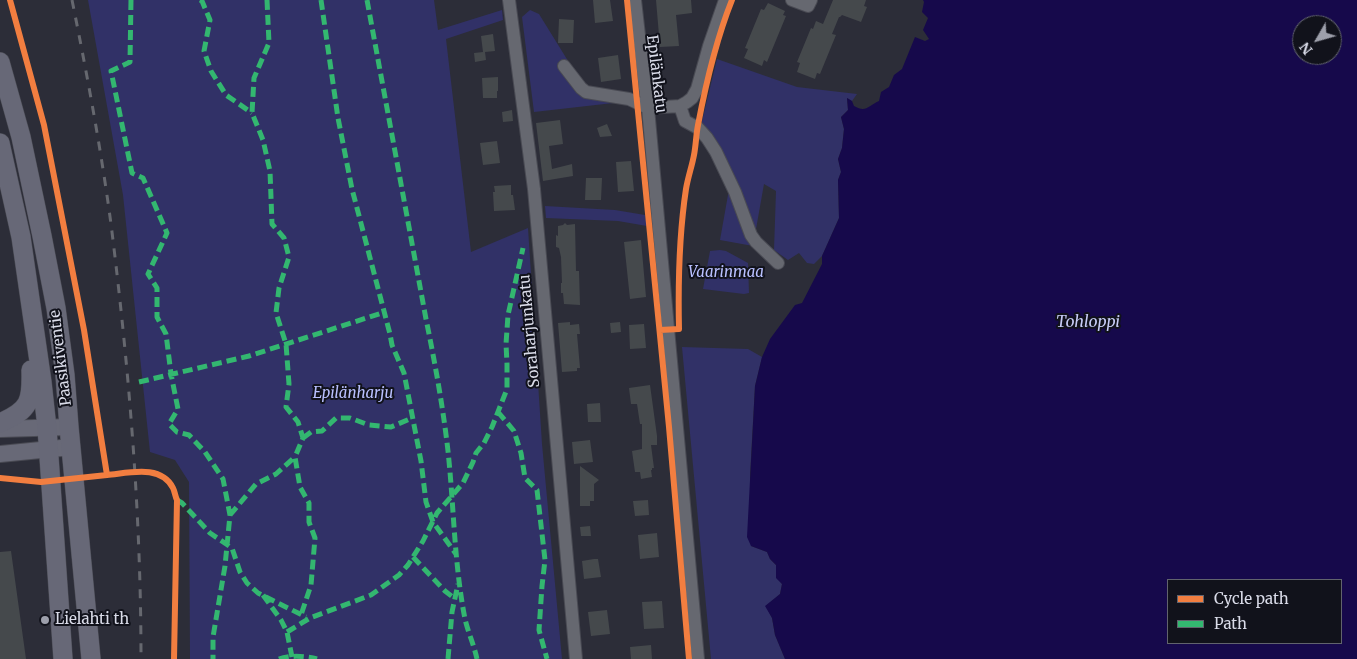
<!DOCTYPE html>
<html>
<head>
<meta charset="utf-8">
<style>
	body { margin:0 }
	#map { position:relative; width:1357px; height:659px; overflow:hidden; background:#2c2d38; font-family:Merriweather,serif }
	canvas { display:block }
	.legend { position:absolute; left:1167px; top:579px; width:175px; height:65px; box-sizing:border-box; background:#11121b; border:1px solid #61636d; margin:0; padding:6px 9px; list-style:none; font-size:15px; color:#dadce9 }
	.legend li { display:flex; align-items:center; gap:10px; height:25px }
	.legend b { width:25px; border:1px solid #61636d }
	.north { position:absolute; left:1292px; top:15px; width:50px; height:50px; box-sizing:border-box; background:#11121b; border:1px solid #61636d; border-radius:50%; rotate:232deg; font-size:14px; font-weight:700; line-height:20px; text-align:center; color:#dadce9 }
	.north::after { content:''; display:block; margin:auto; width:18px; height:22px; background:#9d9fab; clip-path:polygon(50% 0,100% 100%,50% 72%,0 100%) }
</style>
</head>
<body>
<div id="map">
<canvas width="1357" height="659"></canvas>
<ul class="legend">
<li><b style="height:6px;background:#f27e40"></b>Cycle path</li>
<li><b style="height:6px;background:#33b770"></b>Path</li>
</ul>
<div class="north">N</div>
</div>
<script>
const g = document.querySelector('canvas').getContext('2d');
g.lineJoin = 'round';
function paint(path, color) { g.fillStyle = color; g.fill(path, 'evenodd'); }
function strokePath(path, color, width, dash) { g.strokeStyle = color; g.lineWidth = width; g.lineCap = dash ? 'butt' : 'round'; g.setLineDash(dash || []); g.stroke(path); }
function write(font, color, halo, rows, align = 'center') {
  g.font = font + ' Merriweather,serif'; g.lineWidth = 4; g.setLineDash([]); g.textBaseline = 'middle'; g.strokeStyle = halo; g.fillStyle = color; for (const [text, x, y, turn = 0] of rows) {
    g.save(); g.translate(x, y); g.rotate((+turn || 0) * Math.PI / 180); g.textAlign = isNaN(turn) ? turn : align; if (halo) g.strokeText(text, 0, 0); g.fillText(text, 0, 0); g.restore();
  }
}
paint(new Path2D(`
	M88,0H434L438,30L502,10L503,20L446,39L471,252L528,228L542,444L562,659H190L189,482L175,460L150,452L123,195Z
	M530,10L539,14L586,90L631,101L534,112L522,17Z
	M717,59L797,87L857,94L852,101L847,98L848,110L841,117L844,129L842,148L838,159L841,172L838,180L839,218L822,256L814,264L807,263L799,253L788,260L774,250L776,191L764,184L753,246L720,240L731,178L701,125Z
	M545,206L615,210L645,215L647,226L618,221L546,218Z
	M720,250L726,251L748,263L749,293L744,294L703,289L710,251Z
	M682,347L748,349L762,357L755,386L750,475L751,546L767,552L770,559L776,565L777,578L782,584L780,594L766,606L772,618L775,635L785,659H711Z`), '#313167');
paint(new Path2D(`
	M923,0H1357V659H785L775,635L772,618L765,606L780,594L782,584L776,578V565L770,559L767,552L751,546L747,537L755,386L762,357L770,339L795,305L802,303L822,264V256L839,218L838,180L841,172L838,159L842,148L844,129L841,117L848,110L847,98L852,101L854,106C866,113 868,106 879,101L881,92L889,87L894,75L902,69L915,37L925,41L929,39L923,30L928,18L922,12L924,2ZM1302,25H1332V55H1302ZM1168,580H1341V643H1168Z`), '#16094b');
paint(new Path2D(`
	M593,0H610L613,21L595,23Z
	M656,0H691L692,13L676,15L679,46L660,47Z
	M833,0H866L864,6L867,7L861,22L842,15L840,17H839L832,34L836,35L820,74L817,73L815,79L797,72L800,63L797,62L811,28L813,29L816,21L823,24Z
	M768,3L785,11L783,15L786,16L767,62L764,60L762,66L744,58L748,49L745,48L761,9L764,10Z
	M559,19L574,20L573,43H558Z
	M493,34L495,51L485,52L486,60L475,62L474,53L483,52L481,36Z
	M618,55L621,79L601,82L598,58Z
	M498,77V91H497V98H483L482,78Z
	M512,110L513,121L503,122L502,112Z
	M560,120L563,144L549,146L552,169L572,164L573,176L543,181L536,123Z
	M607,124L612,136L600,137L597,128Z
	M497,141L500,163L483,165L480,143Z
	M631,161L634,191L618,192L616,162Z
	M586,178H602L601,200H585Z
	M511,185V195H513L515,210L494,211L493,192H495L494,186Z
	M565,223L567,225L575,224L576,271H579L580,305L564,304L563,293H561V283H562L561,257L559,248L556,247V235L558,236V226L563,225Z
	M641,240L646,297L630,299L624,242Z
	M570,322V325L579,324L580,334H577L580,368H577V371L562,372L558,323Z
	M620,322L621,332L611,333L610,323Z
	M644,324L646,348L630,349L629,325Z
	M650,385L657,436V445H651L654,468H652V470H651L652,477L641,479L640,472H635L632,451L642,449V424H640L637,404H631L629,388Z
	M600,403L601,422H588L587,404Z
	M590,440L593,462L574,464L572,442Z
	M580,466L599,480L594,484V501H590V506H580Z
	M648,500L649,515L635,516L633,501Z
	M590,526L591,536H581L580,527Z
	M657,533L659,557L640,559L638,535Z
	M11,551L26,659H0V552Z
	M594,559H598L601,577L584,579L582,561Z
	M662,601L664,628L644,629L642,602Z
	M607,610L610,634L591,636L588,612Z
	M651,645L652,659H631L630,647Z`), '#45494c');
const minor = new Path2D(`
	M509,0L534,189L576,659
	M635,0L645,88L648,108L698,659
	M792,0L808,6L811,0
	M564,66L581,88L586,92L629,99L648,108L680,106L687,102L692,98L697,89L709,46L725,0
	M680,106L685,121L698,128L707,138L716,152L735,192L751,235L756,242L778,263`);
const major = new Path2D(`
	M0,429L69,427
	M0,454L71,447`);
const highway = new Path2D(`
	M0,62L21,137L42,236L56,308L65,375L69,427L91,659
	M0,143L21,237L42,382L47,428L63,659
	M0,423C30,410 32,401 31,370`);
strokePath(minor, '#494a53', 14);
strokePath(major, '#494a53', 18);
strokePath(highway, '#494a53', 20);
strokePath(minor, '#666870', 12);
strokePath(major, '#686977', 16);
strokePath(highway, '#676877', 19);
strokePath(new Path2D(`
	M72,0C87,74 101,149 111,224C129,368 141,514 141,659`), '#66686f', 3, [9, 9]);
strokePath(new Path2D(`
	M131,0L130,62L111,71L132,173L143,178L167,233L148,274L157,288V317L166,334L171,374L178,409L169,424L177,432L189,435L205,452L223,479L230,515L225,566L213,637V659
	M200,0L202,1L210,20L204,51L211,71L226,95L252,113
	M267,0L269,43L254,78L252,113L263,140L270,171L272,224L284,238L289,257L279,288L276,313L286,344L289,384L286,407L298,422L303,438L295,457L300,487L309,503V522L315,538L311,585L301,615
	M321,0L338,118L352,189L390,334L392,345L404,373L421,461L426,502L433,522L456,554
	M367,0L426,319C435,363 443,407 448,451C454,507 454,563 465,619C468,632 474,645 477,659
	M139,382L249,356L385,312
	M498,412L514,431L521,453L525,478L537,490L545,560L542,586L539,630L547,659
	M303,438L311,432L322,431L336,418H350L369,425L391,427L412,418
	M177,500L182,503L210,533L232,548L240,572L247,583L258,593L306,617
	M230,515L256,484L276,474L295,457
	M413,557L445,591L454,598
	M263,595L281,620L287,632L292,657
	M287,632L310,618L371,595L399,575L408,565L423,541L437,513L463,483L473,462L476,453L484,443L492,427L507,389V364L506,344L508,315L523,248
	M279,659C289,655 306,656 317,659
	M448,659L452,612L458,584`), '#33b770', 5, [10, 5]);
strokePath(new Path2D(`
	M10,0L44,125L84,330L107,475C129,473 161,464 173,488C175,492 175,496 177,500L174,659
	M627,0L669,427L689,659
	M660,330L679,329C678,283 679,235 686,189C688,177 692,166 694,155C696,145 696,135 698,125C706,83 716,40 732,0
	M0,478L41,482L107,475`), '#f27e40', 6);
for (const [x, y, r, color] of [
	[45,620,5,"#9d9fab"]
]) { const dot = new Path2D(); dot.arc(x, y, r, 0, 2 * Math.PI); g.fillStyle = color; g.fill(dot); strokePath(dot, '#11121b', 2); }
write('15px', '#dadce9', '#11121b', [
	["Epilänkatu",656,74,83],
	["Soraharjunkatu",530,331,-95],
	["Paasikiventie",61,358,-97]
]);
write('italic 15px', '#b9c0ff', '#11121b', [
	["Vaarinmaa",726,273],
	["Epilänharju",353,394]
]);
write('15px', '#dadce9', '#11121b', [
	["Lielahti th",55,620]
], 'left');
write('italic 16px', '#c7ccf6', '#11121b', [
	["Tohloppi",1088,322]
]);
</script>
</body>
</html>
